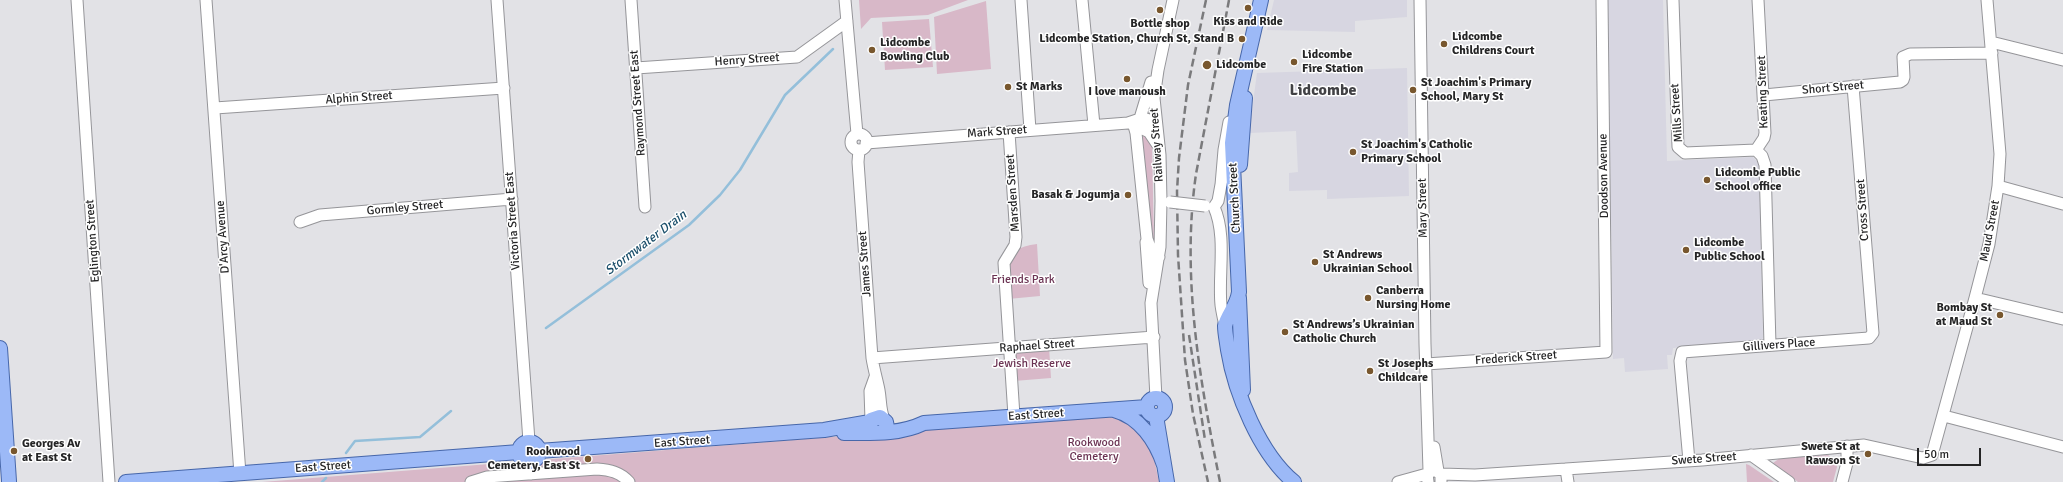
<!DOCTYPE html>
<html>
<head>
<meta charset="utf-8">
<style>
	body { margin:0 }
	#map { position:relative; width:2063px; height:482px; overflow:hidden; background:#e2e2e6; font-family:Signika,sans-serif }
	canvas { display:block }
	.scale { position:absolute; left:1917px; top:448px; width:64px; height:18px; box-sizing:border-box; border:2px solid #252526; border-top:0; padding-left:5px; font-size:12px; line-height:14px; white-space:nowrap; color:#252526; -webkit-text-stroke:3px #fff; paint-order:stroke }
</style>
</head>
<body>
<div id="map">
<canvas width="2063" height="482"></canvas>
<div class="scale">50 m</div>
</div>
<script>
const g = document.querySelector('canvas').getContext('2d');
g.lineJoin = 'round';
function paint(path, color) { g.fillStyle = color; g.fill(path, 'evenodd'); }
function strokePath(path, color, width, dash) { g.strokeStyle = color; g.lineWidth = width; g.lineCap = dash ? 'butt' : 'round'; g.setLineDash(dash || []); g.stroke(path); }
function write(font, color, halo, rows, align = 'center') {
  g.font = font + ' Signika,sans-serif'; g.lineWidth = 3; g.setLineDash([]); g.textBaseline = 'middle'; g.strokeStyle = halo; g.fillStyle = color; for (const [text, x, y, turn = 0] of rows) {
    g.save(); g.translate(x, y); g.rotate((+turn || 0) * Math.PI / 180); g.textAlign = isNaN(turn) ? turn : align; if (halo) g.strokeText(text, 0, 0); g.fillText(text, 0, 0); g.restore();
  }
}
paint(new Path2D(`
	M1274,0H1407V17L1355,21V32L1267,30Z
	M1608,0H1663L1667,161L1753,157L1759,163L1763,338L1760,341L1673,348L1672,355H1667L1668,369L1625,372L1624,358L1613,359Z
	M1407,68L1409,196L1327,199V190L1289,191V173L1298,172L1296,131L1249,133L1257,73Z`), '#d7d6e1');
paint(new Path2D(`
	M859,0H968L928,15L871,18L861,29Z
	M986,1L991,69L937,74L934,17Z
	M929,19L933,67L885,70L882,22Z
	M1141,134L1144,135L1152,143L1154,244H1152Z
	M1037,244L1040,296L1008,299C1006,269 999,249 1037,244Z
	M1049,347L1051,378L1014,381L1012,358L1020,349Z
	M1096,416H1116L1133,426L1145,440L1154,458L1159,482H262Z
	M1828,455L1836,462L1837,467L1833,482H1798L1773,463L1780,458Z
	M1746,464L1749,465L1774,482H1747Z`), '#d8b8c8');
strokePath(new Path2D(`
	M546,328L689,225L720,195L740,170L785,95L833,49
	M346,453L355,441L420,437L451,411
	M322,482L326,478`), '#94bfda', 2.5);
const minor = new Path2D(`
	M77,0L109,482
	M206,0L240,474
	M497,0L529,441
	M631,0L645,207
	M845,0L857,134
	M1021,0L1030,130
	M1082,0L1094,125
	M1420,0L1425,344L1429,471
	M1673,0L1678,147L1685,153L1756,150
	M1991,42L2063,60
	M636,68L797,57L847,21
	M1764,95L1900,82L1903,80L1904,77L1903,57L1910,54L1992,53
	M215,108L504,88
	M1131,123L1134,126L1136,133L1147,239L1151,250L1159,257
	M1131,123L1149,132L1157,144
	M1138,125L1151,82
	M1009,132L1016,237L1015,245L1004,263L1014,416
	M851 142a8 8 0 1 1 16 0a8 8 0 1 1-16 0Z
	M866,143L1128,123L1143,118L1152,121L1156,128
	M859,150L858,162L872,358C874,370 877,380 879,390C881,401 880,410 884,419
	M1756,150L1762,156L1765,165L1770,345
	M1756,150L1764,138L1765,133L1758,0
	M1221,185L1224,150L1229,122
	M1998,186L2063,204
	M1214,207C1227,236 1218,275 1221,305C1222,313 1224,320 1225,327
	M1214,207L1218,201L1222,179
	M300,222L320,215L512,199
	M1146,242L1149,283
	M1975,298L2063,319
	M872,358L1154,337
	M1426,364L1606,352L1602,0
	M1156,398L1151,303L1160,247L1161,201L1160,155L1154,98L1158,70L1173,0
	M1944,416L2063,447
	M871,420L870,391L875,377
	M1434,447L1438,471
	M1751,455L1789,482
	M1689,461L1680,361L1682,352L1869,338L1873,333L1853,86
	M530,462L531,474
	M1566,469L1568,482
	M1441,474L1475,475L1702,460L1864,445L1923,458L1932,455L1975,298L1989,244L1998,186L2000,154L1987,0
	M471,482L487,477L597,469C610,470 620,472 629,482
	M1398,482L1427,474
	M1428,482L1427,474L1434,470L1441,474V482
	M1842,482L1847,463V446`);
const major = new Path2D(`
	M1261,0L1237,105L1232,143L1239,292C1237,307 1227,315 1225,326C1225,333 1227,342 1228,350C1235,393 1260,454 1294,482
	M1240,165L1245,98
	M1239,298L1243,390
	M0,348L9,481
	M1147 407a9 9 0 1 1 18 0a9 9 0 1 1-18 0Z
	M1114,410C1140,417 1156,441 1164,465
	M1156,416L1167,482
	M871,430L869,425L871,420L880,417L886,422L887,427L884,432
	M844,433C871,433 899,435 924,423L1147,407
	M519 452a10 10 0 1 1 20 0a10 10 0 1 1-20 0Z
	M539,451L824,430L870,422
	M126,482L519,452`);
strokePath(minor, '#959599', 13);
strokePath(major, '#4767aa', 16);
strokePath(minor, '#fff', 11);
strokePath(major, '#9cb9f7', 14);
strokePath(new Path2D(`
	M1206,0L1188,85L1179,158L1177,191L1178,255L1185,360L1193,414L1208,482
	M1189,335L1205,440
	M1220,482C1200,381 1181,277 1196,174L1229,0`), '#7a7a7c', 2.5, [8, 4]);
const minorBridge = new Path2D(`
	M1170,202L1205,206`);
strokePath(minorBridge, '#959599', 13, []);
strokePath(minorBridge, '#fff', 11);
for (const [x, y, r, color] of [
	[1248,8,4,"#78572e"],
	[1160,10,4,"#78572e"],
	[1242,39,4,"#78572e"],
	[1444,44,4,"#78572e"],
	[872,50,4,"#78572e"],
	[1294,62,4,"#78572e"],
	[1207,65,5,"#78572e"],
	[1127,79,4,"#78572e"],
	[1008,87,4,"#78572e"],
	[1413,90,4,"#78572e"],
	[1353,152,4,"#78572e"],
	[1707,180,4,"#78572e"],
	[1128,195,4,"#78572e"],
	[1686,250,4,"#78572e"],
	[1315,262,4,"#78572e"],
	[1368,298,4,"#78572e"],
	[2000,315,4,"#78572e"],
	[1285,332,4,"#78572e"],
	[1370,371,4,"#78572e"],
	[14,451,4,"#78572e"],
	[1868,454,4,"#78572e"],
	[588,459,4,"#78572e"]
]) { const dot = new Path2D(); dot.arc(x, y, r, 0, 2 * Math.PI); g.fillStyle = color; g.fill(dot); strokePath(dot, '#fff', 1.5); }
write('bold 12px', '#252526', '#fff', [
	["Kiss and Ride",1248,22,"center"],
	["Bottle shop",1160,24,"center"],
	["Lidcombe",1452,37],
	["Childrens Court",1452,51],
	["Lidcombe Station, Church St, Stand B",1234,39,"right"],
	["Lidcombe",880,43],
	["Bowling Club",880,57],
	["Lidcombe",1302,55],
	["Fire Station",1302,69],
	["Lidcombe",1216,65],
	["St Joachim's Primary",1421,83],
	["School, Mary St",1421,97],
	["St Marks",1016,87],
	["I love manoush",1127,92,"center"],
	["St Joachim's Catholic",1361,145],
	["Primary School",1361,159],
	["Lidcombe Public",1715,173],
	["School office",1715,187],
	["Basak & Jogumja",1120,195,"right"],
	["Lidcombe",1694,243],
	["Public School",1694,257],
	["St Andrews",1323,255],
	["Ukrainian School",1323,269],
	["Canberra",1376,291],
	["Nursing Home",1376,305],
	["Bombay St",1992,308,"right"],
	["at Maud St",1992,322,"right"],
	["St Andrews’s Ukrainian",1293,325],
	["Catholic Church",1293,339],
	["St Josephs",1378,364],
	["Childcare",1378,378],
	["Georges Av",22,444],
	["at East St",22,458],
	["Swete St at",1860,447,"right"],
	["Rawson St",1860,461,"right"],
	["Rookwood",580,452,"right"],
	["Cemetery, East St",580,466,"right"]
], 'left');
write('12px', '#252526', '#fff', [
	["Henry Street",747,60,-4],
	["Short Street",1833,88,-5],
	["Keating Street",1763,92,-92],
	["Alphin Street",359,98,-4],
	["Raymond Street East",638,103,-94],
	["Mills Street",1677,113,-94],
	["Mark Street",997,132,-4],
	["Railway Street",1157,145,-94],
	["Doodson Avenue",1604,176,-91],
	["Marsden Street",1013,193,-94],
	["Church Street",1235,198,-93],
	["Gormley Street",405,208,-5],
	["Mary Street",1423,208,-91],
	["Cross Street",1863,210,-94],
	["Victoria Street East",513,221,-94],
	["Maud Street",1990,231,-79],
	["D'Arcy Avenue",223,237,-94],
	["Eglington Street",93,241,-94],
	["James Street",865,264,-94],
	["Gillivers Place",1779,345,-4],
	["Raphael Street",1037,346,-4],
	["Frederick Street",1516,358,-4],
	["East Street",1036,415,-4],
	["East Street",682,442,-4],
	["Swete Street",1704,459,-4],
	["East Street",323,467,-4]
]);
write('12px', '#6b3353', '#fff', [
	["Friends Park",1023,280],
	["Jewish Reserve",1032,364],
	["Rookwood",1094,443],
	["Cemetery",1094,457]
]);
write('italic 13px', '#1b4f6b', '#fff', [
	["Stormwater Drain",646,243,-37]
]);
write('bold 16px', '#414144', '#fff', [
	["Lidcombe",1323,91]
]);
</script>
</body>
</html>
